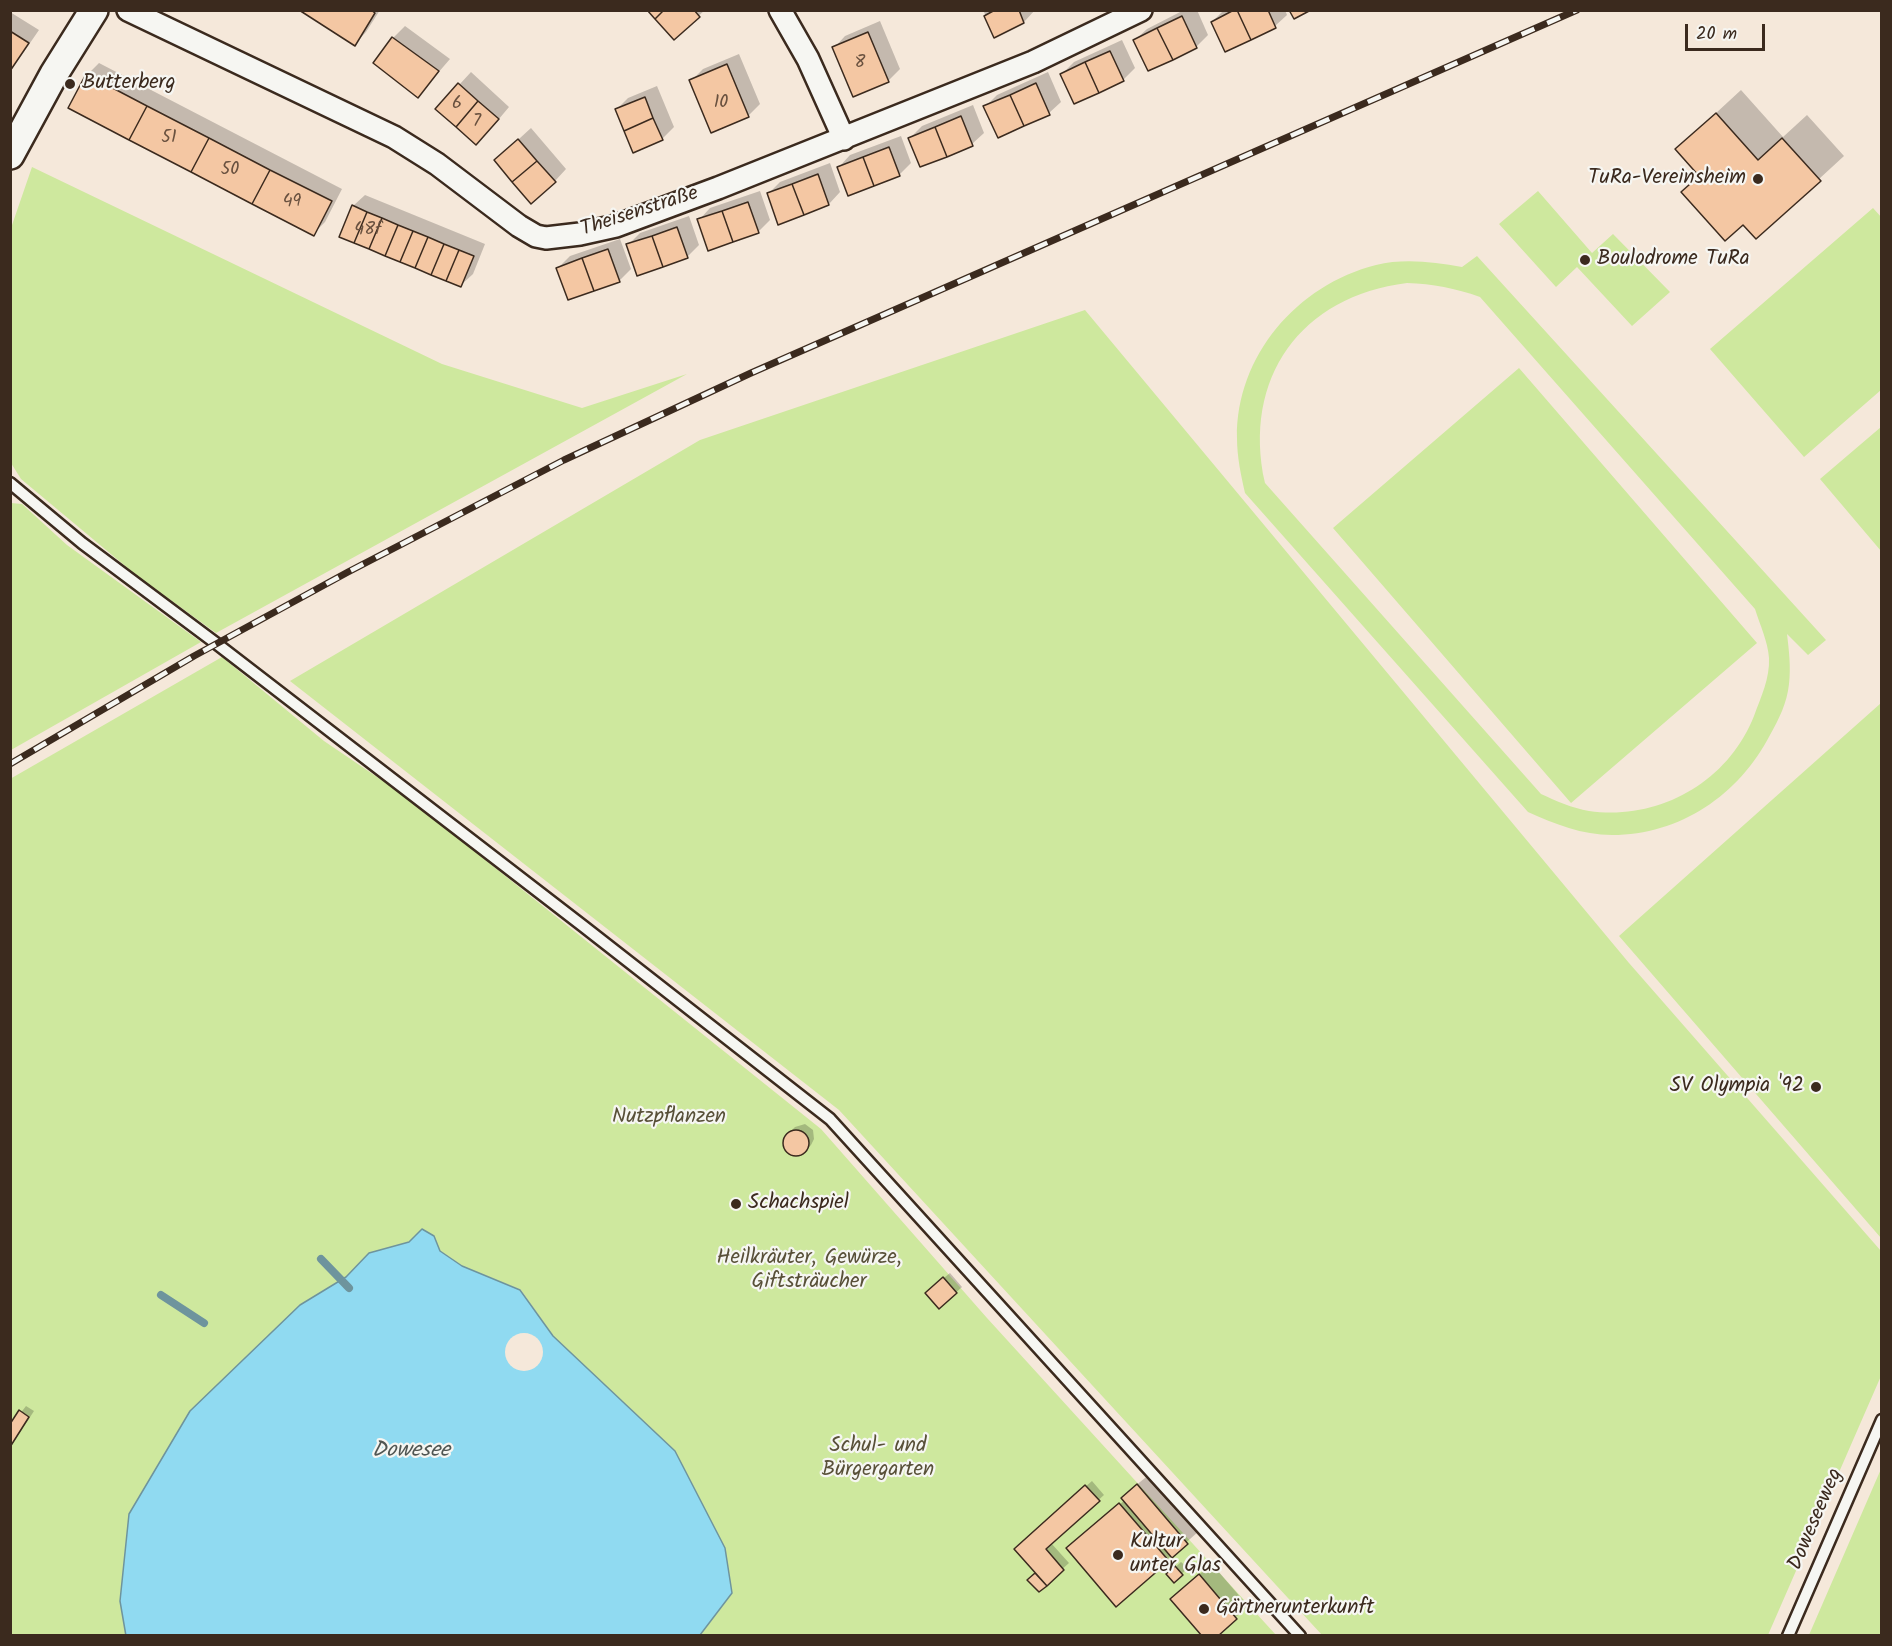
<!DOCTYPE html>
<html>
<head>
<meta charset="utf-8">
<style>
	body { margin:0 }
	#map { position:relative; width:1892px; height:1646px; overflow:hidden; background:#f5e8da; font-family:Kalam,sans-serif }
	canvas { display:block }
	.frame { position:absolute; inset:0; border:12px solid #3b2a1e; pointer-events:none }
	.scale { position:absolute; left:1685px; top:24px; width:80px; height:27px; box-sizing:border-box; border:3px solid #3b2a1e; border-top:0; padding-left:8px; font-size:18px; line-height:21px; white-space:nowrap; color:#3b2a1e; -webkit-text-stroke:4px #f6f6f2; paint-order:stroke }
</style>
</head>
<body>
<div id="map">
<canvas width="1892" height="1646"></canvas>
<div class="frame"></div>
<div class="scale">20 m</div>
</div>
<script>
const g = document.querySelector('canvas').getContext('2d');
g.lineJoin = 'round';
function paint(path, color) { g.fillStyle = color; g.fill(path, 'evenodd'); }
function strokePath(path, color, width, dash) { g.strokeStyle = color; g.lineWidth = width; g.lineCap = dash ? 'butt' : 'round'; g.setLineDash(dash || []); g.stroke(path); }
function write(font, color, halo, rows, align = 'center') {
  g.font = font + ' Kalam,sans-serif'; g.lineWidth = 4.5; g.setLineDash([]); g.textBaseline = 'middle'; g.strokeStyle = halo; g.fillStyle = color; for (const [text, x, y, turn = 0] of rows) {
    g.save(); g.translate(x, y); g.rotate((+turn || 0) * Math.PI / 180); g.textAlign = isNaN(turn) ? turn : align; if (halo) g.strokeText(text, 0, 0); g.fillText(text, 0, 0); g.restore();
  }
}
paint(new Path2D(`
	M32,167L442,364L582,408L687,374L216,633L136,575L21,479L11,463V228Z
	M1538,191L1592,253L1613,234L1670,292L1632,326L1577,267L1556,287L1499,224Z
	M1873,208L1882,218L1881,390L1804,457L1710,349Z
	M1477,256L1826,640L1808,655L1787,634C1789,651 1791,667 1789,684C1787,703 1779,719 1770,735C1739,795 1680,835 1612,835C1582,835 1555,824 1528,812L1245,493C1241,475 1237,457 1237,438C1236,356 1297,285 1376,265C1404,258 1434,262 1462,267ZM1407,283C1433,284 1455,288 1480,297L1755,609C1760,625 1768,642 1769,658C1770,678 1761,697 1754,716C1728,782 1659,821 1589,811C1572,808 1556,801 1541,794L1265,483C1242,378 1301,296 1407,283Z
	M1085,310L1629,963L1881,1251V1376L1768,1635H1322L839,1110L290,681L700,440Z
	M1519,368L1757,643L1571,803L1333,528Z
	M1881,427V551L1820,479Z
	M11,503L22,504L67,545L201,642L11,750Z
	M222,657L324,741L408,798L821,1129L987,1318L1276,1635H700L732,1593L725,1548L675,1451L553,1336L521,1290L462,1266L440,1251L434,1236L369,1253L346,1277L300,1305L120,1601L126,1635H11L10,779Z
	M1881,703V1238L1619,936Z
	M1881,1469V1635H1809Z`), '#cee89e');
const water = new Path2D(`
	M422,1229L434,1236L440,1251L462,1266L520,1290L553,1336L675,1451L725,1548L732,1593L700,1635L126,1636L120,1601L129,1514L190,1411L300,1305L346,1277L369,1253L409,1242Z`);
paint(water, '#90daf1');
strokePath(water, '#6e949d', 1.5);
paint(new Path2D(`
	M505 1352a19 19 0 1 1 38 0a19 19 0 1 1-38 0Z`), '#f5e8da');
paint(new Path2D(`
	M302,10H380L366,32L355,44Z
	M649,10H705L674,38Z
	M983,10H1035L1024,22L995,35Z
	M1184,10H1197L1208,35L1196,47L1148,69L1135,40L1147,29Z
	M1224,10H1285L1287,15L1275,26L1212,22Z
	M10,12L39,30L10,72Z
	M880,21L900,69L888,81L834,48L845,36Z
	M405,26L450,59L418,96L393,38Z
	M1122,40L1135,68L1123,80L1062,74L1074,62Z
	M739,54L760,104L748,116L691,81L703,69Z
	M99,63L342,189L325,222L313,234L87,75Z
	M471,72L509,107L488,132L437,109Z
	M1048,72L1061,102L1049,113L985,107L997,95Z
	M657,86L674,127L662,139L616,110L628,98Z
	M1741,90L1783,137L1807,115L1844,156L1756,237L1677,149Z
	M973,105L984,133L972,144L910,138L922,126Z
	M531,128L566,169L555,181L508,149Z
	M901,136L911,163L899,175L839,167L850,155Z
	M830,163L840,192L829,204L779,223L768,194L780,182Z
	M760,191L770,220L758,232L699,220L710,208Z
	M365,195L485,244L473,274L461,285L353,206Z
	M689,216L699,245L687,257L628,245L640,233Z
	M620,239L631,269L619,281L558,268L570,256Z
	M805,1124L813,1130L814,1139L811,1145L805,1151L795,1155L788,1152L784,1143L789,1133L795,1127Z
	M950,1273L962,1287L940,1307L933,1287Z
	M26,1406L34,1411L10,1448V1427Z
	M1150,1474L1199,1531L1116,1605L1073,1543L1125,1500L1135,1486Z
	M1092,1481L1104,1495L1051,1543L1069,1563L1039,1590L1029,1580L1037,1572L1021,1543Z
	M1181,1562L1188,1568L1174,1581L1168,1574Z
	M1212,1564L1248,1606L1215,1636L1184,1587Z`), '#0003');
strokePath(new Path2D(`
	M321,1259L349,1288
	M161,1295L204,1323`), '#6e949d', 8);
const building = new Path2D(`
	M299,10H371L375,13L355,46Z
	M647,10H664L655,19Z
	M664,10H694L700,17L674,40L655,19Z
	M995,10H1019L1024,23L994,38L984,16Z
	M1234,10H1237L1251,40L1225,52L1211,22Z
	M1237,10H1268L1276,28L1251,40Z
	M1289,10H1311L1294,19Z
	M1182,16L1197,48L1173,60L1157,28Z
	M1157,28L1173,60L1148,71L1133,40Z
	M10,31L29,43L10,71Z
	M868,32L889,82L853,97L832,47Z
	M392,37L439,71L418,98L373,63Z
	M1110,51L1124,81L1099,93L1085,62Z
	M1085,62L1099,93L1074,104L1060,74Z
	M727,64L749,117L711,133L689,80Z
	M86,74L147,106L129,140L68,108Z
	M458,83L478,101L456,127L435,109Z
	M1036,83L1050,115L1024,126L1010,95Z
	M1010,95L1024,126L998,138L983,106Z
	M645,97L653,118L624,131L615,109Z
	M478,101L499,119L476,145L456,127Z
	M147,106L209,138L191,172L129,140Z
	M1716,113L1758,160L1782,138L1821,181L1756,239L1743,225L1725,241L1681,192L1699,176L1675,149Z
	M961,116L973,146L947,157L935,127Z
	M653,118L663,140L633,153L624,131Z
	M935,127L947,157L920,167L908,138Z
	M209,138L270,170L252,204L191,172Z
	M518,139L537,161L512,182L494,160Z
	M889,147L900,176L874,186L863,157Z
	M863,157L874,186L848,196L837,167Z
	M537,161L556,182L531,204L512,182Z
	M270,170L332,201L314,236L252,204Z
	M818,174L829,205L804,215L792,184Z
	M792,184L804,215L778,225L767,193Z
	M748,202L759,233L733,242L722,211Z
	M352,205L367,212L354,243L339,237Z
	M722,211L733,242L708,251L697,219Z
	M367,212L382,218L369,249L354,243Z
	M382,218L398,225L385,256L369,249Z
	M398,225L413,231L400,262L385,256Z
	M677,227L688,258L663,267L652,236Z
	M413,231L428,237L415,268L400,262Z
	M652,236L663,267L637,276L626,244Z
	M428,237L444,244L431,275L415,268Z
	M444,244L459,250L446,281L431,275Z
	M608,249L620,282L594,291L582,258Z
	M459,250L474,256L461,287L446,281Z
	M582,258L594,291L568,300L556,268Z
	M783 1143a13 13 0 1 1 26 0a13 13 0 1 1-26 0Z
	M943,1277L957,1293L939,1309L925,1293Z
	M19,1410L29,1417L10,1447V1424Z
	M1137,1484L1188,1544L1172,1558L1121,1498Z
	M1085,1485L1100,1501L1046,1549L1064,1570L1047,1586L1014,1549Z
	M1119,1503L1169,1561L1116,1607L1066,1548Z
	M1175,1566L1183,1575L1174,1583L1166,1574Z
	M1035,1573L1047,1586L1039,1592L1027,1580Z
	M1199,1574L1237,1619L1218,1636H1202L1170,1599Z`);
paint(building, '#f4c7a3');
strokePath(building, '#3b2a1e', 1.5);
const service = new Path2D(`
	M10,483L82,543L217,644L583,926L830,1119L1300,1636
	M1788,1636L1882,1420`);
const minor = new Path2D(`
	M128,10L394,137L437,164L519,226L536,236L546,238L580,234L616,226L718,188L1033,62L1141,10
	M780,10L808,59L844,139`);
const tertiary = new Path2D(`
	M10,155L54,74L94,10`);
strokePath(service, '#3b2a1e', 15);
strokePath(minor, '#3b2a1e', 26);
strokePath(tertiary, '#3b2a1e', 32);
strokePath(service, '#f6f6f2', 10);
strokePath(minor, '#f6f6f2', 21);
strokePath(tertiary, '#f6f6f2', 27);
const rail = new Path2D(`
	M10,764L194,656L348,572L564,460L751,373L1577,10`);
strokePath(rail, '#3b2a1e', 7);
strokePath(rail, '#f6f6f2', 4.5, [14]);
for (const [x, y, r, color] of [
	[70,84,6,"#3b2a1e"],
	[1758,179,6,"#3b2a1e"],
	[1585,260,6,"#3b2a1e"],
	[1816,1087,6,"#3b2a1e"],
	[736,1204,6,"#3b2a1e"],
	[1118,1555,6,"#3b2a1e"],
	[1204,1609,6,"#3b2a1e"]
]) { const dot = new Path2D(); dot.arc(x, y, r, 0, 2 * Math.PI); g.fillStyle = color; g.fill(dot); strokePath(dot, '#f6f6f2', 2); }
write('18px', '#69513f', null, [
	["8",860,64],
	["10",721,104],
	["6",457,105],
	["7",477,123],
	["51",169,139],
	["50",230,171],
	["49",292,203],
	["48f",368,231]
]);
write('21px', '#3b2a1e', '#f6f6f2', [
	["Butterberg",82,84],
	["TuRa-Vereinsheim",1746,179,"right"],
	["Boulodrome TuRa",1597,260],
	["SV Olympia '92",1804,1087,"right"],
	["Schachspiel",748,1204],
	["Kultur",1130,1543],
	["unter Glas",1130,1567],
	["Gärtnerunterkunft",1216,1609]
], 'left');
write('21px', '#3b2a1e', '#f6f6f2', [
	["Theisenstraße",640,213,-18],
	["Doweseeweg",1817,1520,-67]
]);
write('21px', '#585038', '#f6f6f2', [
	["Nutzpflanzen",669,1118],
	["Heilkräuter, Gewürze,",809,1259],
	["Giftsträucher",809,1283],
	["Schul- und",878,1447],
	["Bürgergarten",878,1471]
]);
write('italic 22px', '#505653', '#f6f6f2', [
	["Dowesee",411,1452]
]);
</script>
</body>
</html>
